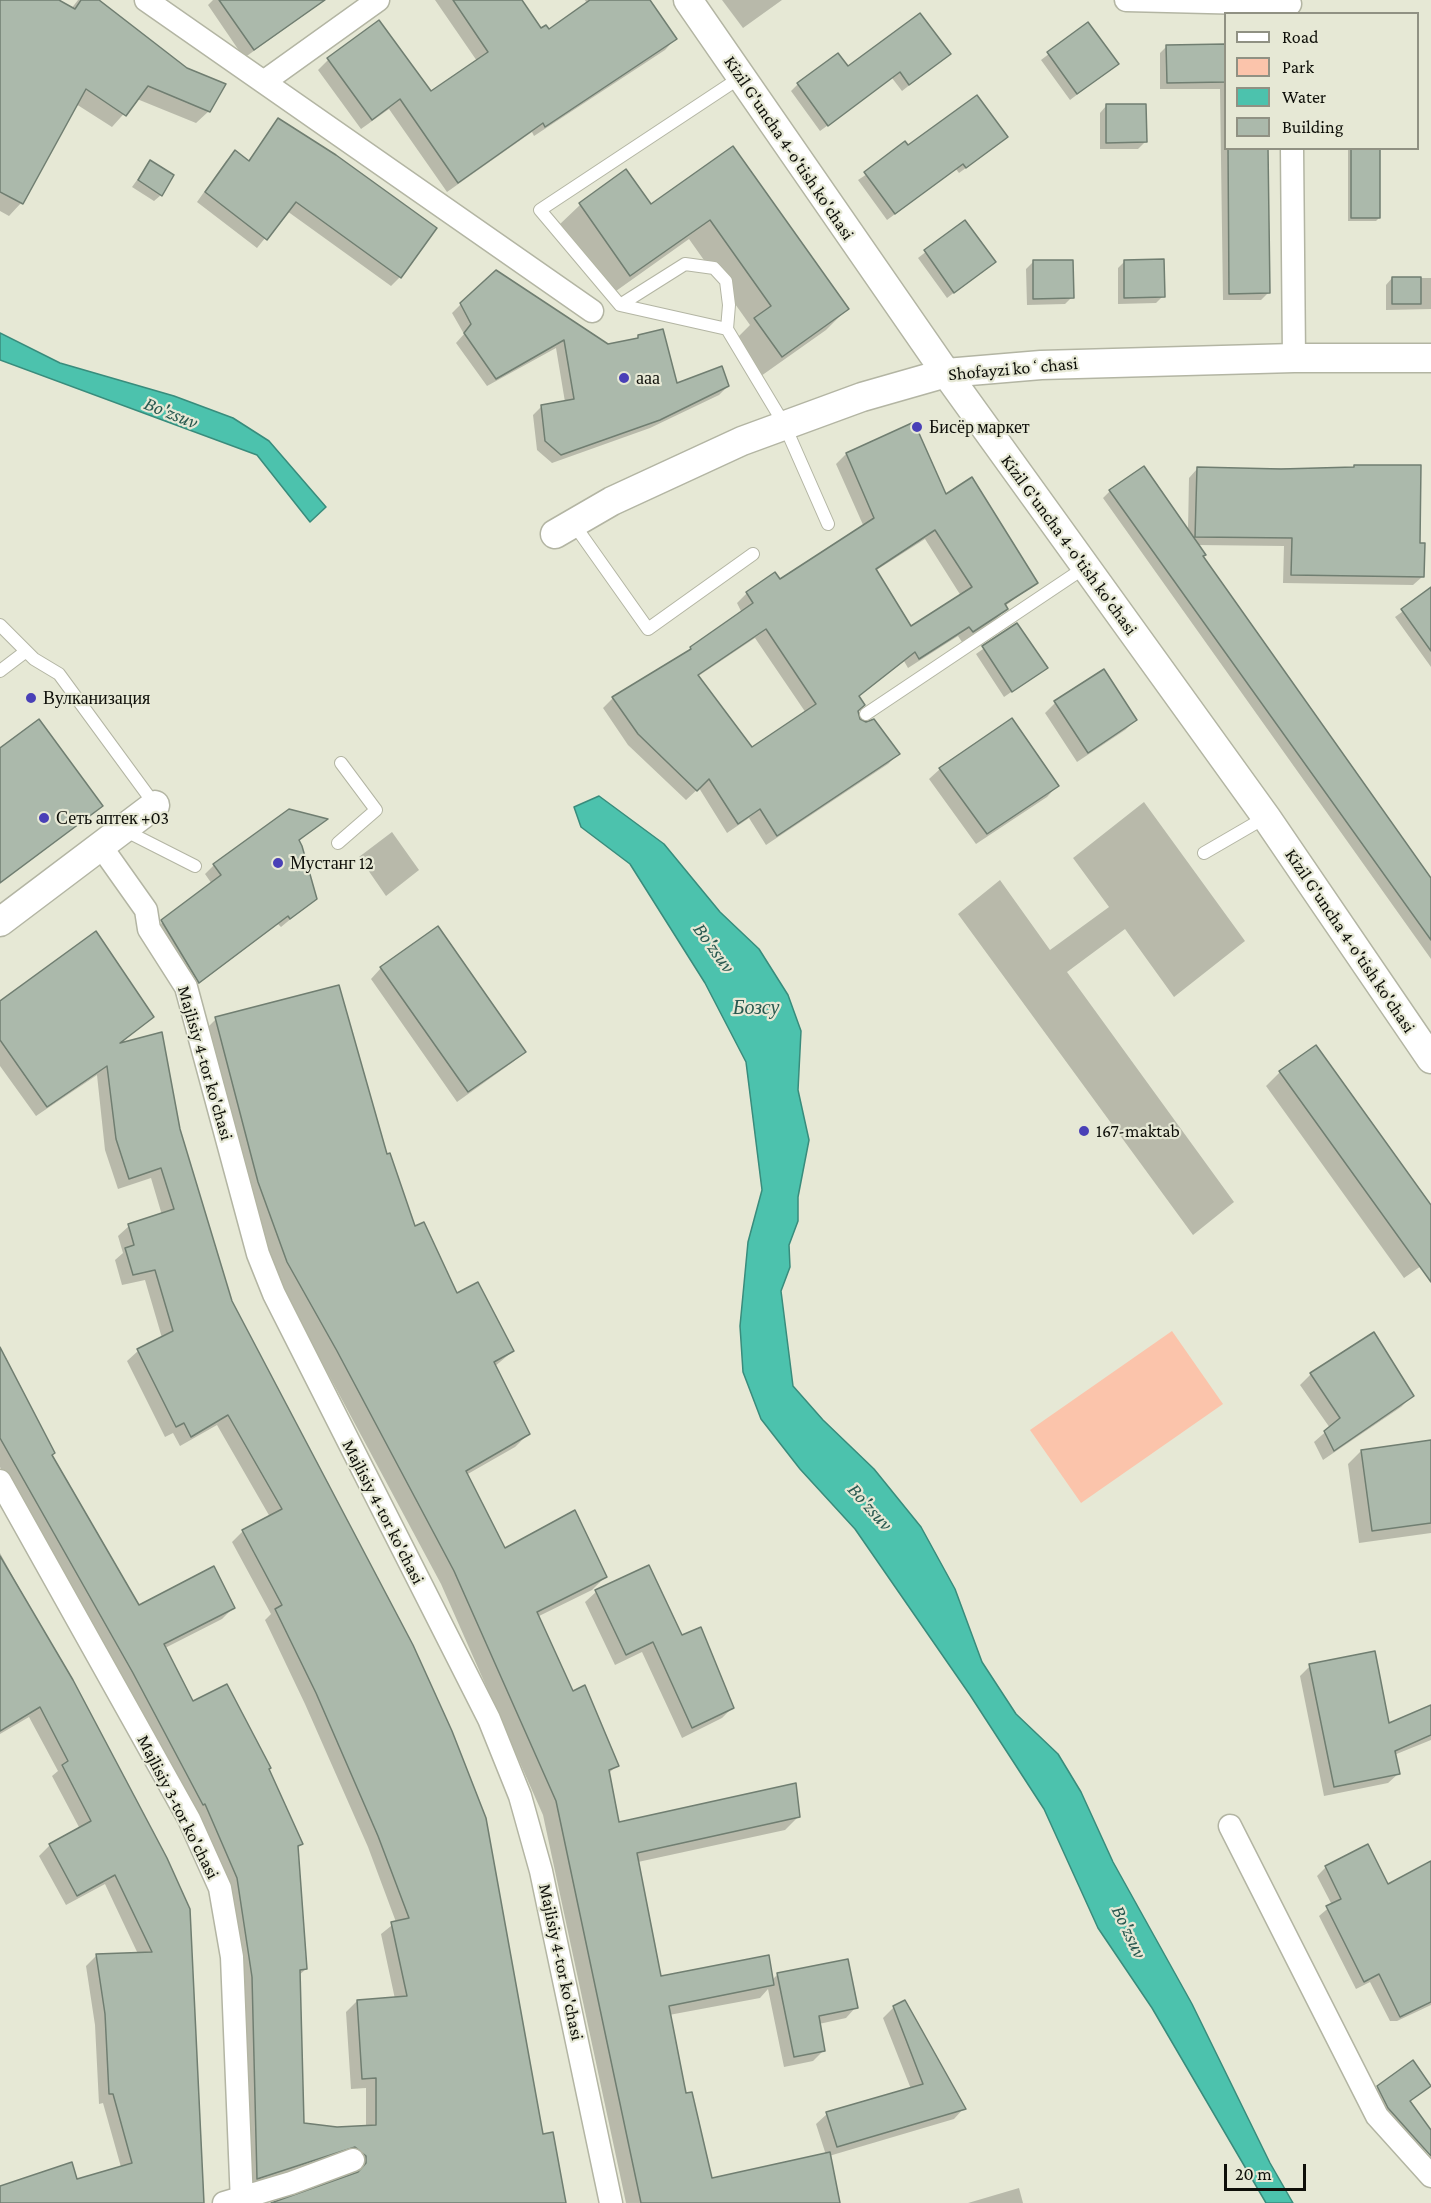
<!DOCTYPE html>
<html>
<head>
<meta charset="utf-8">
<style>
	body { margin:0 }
	#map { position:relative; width:1431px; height:2203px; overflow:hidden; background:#e6e8d5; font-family:"Crimson Pro",serif }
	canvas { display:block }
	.legend { position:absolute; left:1224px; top:12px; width:195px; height:138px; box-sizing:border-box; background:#e6e8d5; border:2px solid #909183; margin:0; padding:8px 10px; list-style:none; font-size:18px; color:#0e0f09 }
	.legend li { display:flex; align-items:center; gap:12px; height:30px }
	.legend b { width:30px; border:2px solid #909183 }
	.scale { position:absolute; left:1224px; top:2164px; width:82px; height:27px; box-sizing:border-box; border:3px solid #0e0f09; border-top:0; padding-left:8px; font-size:18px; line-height:21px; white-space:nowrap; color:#0e0f09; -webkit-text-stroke:4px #e6e8d5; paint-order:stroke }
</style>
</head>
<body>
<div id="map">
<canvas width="1431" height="2203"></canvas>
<ul class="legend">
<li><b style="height:8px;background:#fff"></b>Road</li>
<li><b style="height:16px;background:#fbc4ab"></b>Park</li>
<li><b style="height:16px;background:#4cc2ad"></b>Water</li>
<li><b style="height:16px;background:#abb9ab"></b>Building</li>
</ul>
<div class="scale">20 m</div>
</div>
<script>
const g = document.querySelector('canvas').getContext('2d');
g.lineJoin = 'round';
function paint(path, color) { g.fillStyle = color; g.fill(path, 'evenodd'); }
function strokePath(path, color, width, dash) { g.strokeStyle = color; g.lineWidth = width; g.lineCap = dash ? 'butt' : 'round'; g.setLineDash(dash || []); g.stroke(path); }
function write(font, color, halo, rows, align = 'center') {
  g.font = font + ' "Crimson Pro",serif'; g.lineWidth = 4.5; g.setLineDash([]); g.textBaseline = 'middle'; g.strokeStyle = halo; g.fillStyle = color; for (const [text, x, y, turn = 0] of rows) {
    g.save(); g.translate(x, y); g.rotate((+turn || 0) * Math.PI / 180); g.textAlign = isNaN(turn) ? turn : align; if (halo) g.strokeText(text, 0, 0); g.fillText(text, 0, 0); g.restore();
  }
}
paint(new Path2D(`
	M1172,1331L1223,1404L1081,1503L1030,1430Z`), '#fbc4ab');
const water = new Path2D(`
	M0,333L60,363L174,396L233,418L269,441L326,507L310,522L257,455L0,360Z
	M599,796L664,844L720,912L759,949L788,995L801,1031L798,1090L809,1140L798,1197V1221L789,1245L790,1267L781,1291L793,1386L823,1420L874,1469L921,1527L955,1589L982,1662L1016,1714L1058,1754L1081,1792L1113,1862L1192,2004L1270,2163L1293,2203H1266L1152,2008L1098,1928L1044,1809L970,1695L855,1529L800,1469L761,1419L743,1372L740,1326L748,1242L762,1190L746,1062L705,983L630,864L581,827L574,807Z`);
paint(water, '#4cc2ad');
strokePath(water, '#398c7c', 1.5);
paint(new Path2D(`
	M0,0H55L71,9L78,0H97L209,111L196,123L137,99L112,127L76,104L21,203L9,216L0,211Z
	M213,0H325L244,58L208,5Z
	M435,0H521L541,30L548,31L587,4L585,0H649L675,39L665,50L534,136L532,132L447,192L389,109L361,129L318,70L328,60L431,93L477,61Z
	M722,0H782L743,28Z
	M1088,24L1117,64L1070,100L1041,60Z
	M1226,45V148H1266L1268,293L1261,300H1223L1220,89H1160V53L1167,46Z
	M949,54L902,91L892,78L820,131L791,91L798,84L847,68Z
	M1106,106L1145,142L1138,149H1100V113Z
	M278,120L400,277L391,286L287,211L257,248L197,202L226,161L235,152L248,161Z
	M999,144L959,173L956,169L887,220L858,180L908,147Z
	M733,148L847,309L826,330L761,376L735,340L750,325L689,239L609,296L559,225L580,205L626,171L651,207Z
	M1348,148H1379V218L1376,221H1348Z
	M150,162L161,195L154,201L132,187Z
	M964,222L994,262L947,298L918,258Z
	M1125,261L1163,296L1156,303L1118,304V268Z
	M1033,262L1072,297L1065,304L1027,305L1026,269Z
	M1392,278H1431V309L1386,310V285Z
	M461,304L608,345L635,340L638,337L676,385L728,386L719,395L650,428L552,463L537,450L533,415L542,406L565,402L556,348L487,386L456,343L464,334L452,313Z
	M913,424L945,496L1036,583L1005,606L1006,609L996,619L962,642L958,636L908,668L904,661L858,697V720L898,754L888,764L766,845L749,818L727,833L699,788L686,800L628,745L603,708L613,698L683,656L742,613L737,603L747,593L779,581L864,527L836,464L846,454ZM925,539L961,596L911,628L875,571ZM755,638L806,713L752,749L697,677Z
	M1420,467L1419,545L1422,577L1413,585L1283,583L1284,546L1197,545L1202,557L1431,881V959L1103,498L1110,491L1188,531L1189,478L1197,469Z
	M1431,591V667L1395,617Z
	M1017,625L1046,668L1004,697L976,654Z
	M1055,703L1136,720L1125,730L1077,762L1045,713Z
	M940,769L1057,786L1047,797L976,844L929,779Z
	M1144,802L1245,941L1174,997L1125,929L1067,972L1234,1202L1193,1235L958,914L1000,880L1050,950L1109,907L1073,858Z
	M289,810L325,819L298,842L315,899L281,927L278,924L189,991L153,930L212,884L205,874L214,865Z
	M392,832L419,870L386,896L359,857Z
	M381,968L524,1052L513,1062L457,1102L371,979Z
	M0,1003L152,1017L119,1045L179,1130L231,1301L566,2203H274L356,2175L355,2166L247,2188L227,1889L0,1467V1348L51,1456L139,1607L233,1608L222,1619L165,1648L193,1703L267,1769L301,1844L297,1849L306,1969L298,1976L302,2125L337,2129L366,2127V2088L351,2089L346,2012L357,2001L395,1999L381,1934L396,1922L368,1847L305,1704L265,1620L271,1614L232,1542L243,1531L270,1517L217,1425L180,1446L173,1433L165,1437L127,1361L138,1351L162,1338L145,1280L122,1285L115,1260L123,1253L118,1236L129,1226L162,1215L151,1178L118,1189L105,1150L97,1075L36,1116L0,1066Z
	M216,1019L414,1228L456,1295L513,1351L494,1367L528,1434L515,1447L466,1475L505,1550L605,1577L592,1590L537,1617L572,1693L617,1765L608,1774L618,1824L798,1817L785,1830L638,1862L660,1978L772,1980L778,1974L856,2007L846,2018L819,2024L824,2050L813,2061L784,2067L768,1989L760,1998L669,2015L685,2095L711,2180L826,2155L816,2124L827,2114L911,2089L883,2018L894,2007L964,2108L954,2119L829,2156L839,2203H626L543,1815L441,1584L275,1275L203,1032Z
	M1280,1072L1431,1207V1259L1404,1278L1266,1086Z
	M1373,1334L1412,1396L1401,1407L1323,1460L1314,1442L1330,1428L1300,1385L1311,1374Z
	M1431,1441V1533L1359,1543L1348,1464L1361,1451Z
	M0,1553L127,1784L194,2203H0V2188L76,2181L121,2167L103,2103L99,2104L95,2025L86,1966L96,1956L138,1954L105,1884L66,1905L39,1856L50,1845L80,1829L52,1776L58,1771L29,1717L0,1734Z
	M648,1567L682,1637L733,1707L722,1718L682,1738L642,1652L615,1665L585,1602L596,1592Z
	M1310,1666L1388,1725L1431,1707V1740L1394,1755L1398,1774L1388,1783L1324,1796L1300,1676Z
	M1368,1846L1388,1886L1431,1863V2005L1397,2021H1390L1370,1982L1356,1989L1319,1916L1332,1905L1317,1876L1326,1867Z
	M1429,2086L1409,2102L1431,2132V2144L1417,2155L1371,2094L1378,2087Z
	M1019,2188L1023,2203H968Z`), '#0003');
const building = new Path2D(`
	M0,0H59L75,9L81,0H99L187,68L226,84L210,112L148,86L126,116L86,89L23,204L0,192Z
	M219,0H325L254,50Z
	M453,0H522L541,28L546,25L549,29L590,0H650L677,39L545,127L543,123L458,183L400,99L372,120L327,58L379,20L431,91L488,52Z
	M920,13L951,54L909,85L900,72L828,126L797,83L838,53L848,66Z
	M1088,22L1119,64L1077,94L1047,52Z
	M1226,44V82L1167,83L1166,45Z
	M977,95L1008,137L966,168L963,164L895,214L864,172L905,141L908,145Z
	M1106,104H1146L1147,142L1106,143Z
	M278,118L336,155L437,228L401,278L296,202L267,240L205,192L235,150L249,161Z
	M733,146L849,309L782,357L754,318L771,306L710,220L630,276L579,203L626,169L651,204Z
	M1228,148H1268L1270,293L1229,294Z
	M1351,148H1380V218H1351Z
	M150,160L174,175L162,196L138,180Z
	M965,220L996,262L954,293L924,250Z
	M1164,259L1165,297L1124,298V260Z
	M1033,260H1073L1074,298L1033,299Z
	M496,270L608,344L638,338V335L663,329L677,383L722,366L729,386L660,420L561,455L545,441L541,405L574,399L564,340L496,379L464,333L471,324L460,303Z
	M1392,277H1421V304H1392Z
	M914,422L946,494L972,477L1038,583L1005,604L1008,609L973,632L969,627L919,659L915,652L859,696L865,705L858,711L860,719L866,722L874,719L900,754L777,836L760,809L738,824L709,779L697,791L638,734L612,697L691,649L690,647L753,603L746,592L775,572L780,579L874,518L846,453ZM935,530L972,587L911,626L876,569ZM766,629L816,704L752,747L698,675Z
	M1354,465H1421L1420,543H1425L1424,577L1291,575L1292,538L1195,537L1197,467L1281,469L1354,467Z
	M1144,466L1206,555L1203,556L1431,878V940L1109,490Z
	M1431,587V651L1401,609Z
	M1017,623L1048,668L1012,692L982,646Z
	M1104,669L1137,720L1088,753L1054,701Z
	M1012,718L1059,786L987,834L939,768Z
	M39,719L103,806L0,883V748Z
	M289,809L328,819L299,840L302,846L317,899L290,919L288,916L199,983L161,920L221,875L213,864Z
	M438,926L526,1052L468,1092L380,967Z
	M96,931L154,1017L120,1043L162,1032L180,1129L232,1301L413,1645L452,1731L486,1818L543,2134L553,2132L566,2203H271L358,2172L366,2163V2156L355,2147L257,2179L252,1977L237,1878L205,1804L203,1805L133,1673L0,1438V1347L55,1453L52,1455L139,1605L214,1566L235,1608L164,1644L193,1701L227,1684L271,1768L269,1769L303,1844L298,1846L307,1969L300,1970L304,2123L337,2127L376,2125V2078L362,2079L357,2000L407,1996L391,1922L409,1918L378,1836L316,1693L275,1609L282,1605L242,1530L282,1509L228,1415L191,1437L184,1423L176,1427L137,1349L173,1331L155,1270L133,1275L125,1248L134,1245L128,1224L174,1209L161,1168L129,1179L116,1139L107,1066L47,1107L0,1040V1001Z
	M339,985L387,1154L390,1153L415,1226L424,1222L457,1293L478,1282L514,1351L494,1362L530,1434L466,1471L505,1548L575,1510L607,1577L537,1612L573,1691L585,1685L619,1766L609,1770L619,1822L796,1783L800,1817L637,1853L661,1976L769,1955L774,1985L669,2006L686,2093L692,2092L712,2178L830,2152L840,2203H641L556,1801L454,1571L337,1351L287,1262L258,1182L215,1017Z
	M1316,1045L1431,1205V1282L1279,1071Z
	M1374,1332L1414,1396L1334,1451L1324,1431L1340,1418L1310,1373Z
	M1431,1440V1523L1372,1531L1361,1450Z
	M0,1556L73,1680L167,1858L190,1909L204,2203H0V2186L72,2162L77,2179L132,2163L113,2094H109L105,2014L96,1954L152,1952L115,1875L77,1896L49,1844L91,1821L62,1765L68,1761L40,1707L0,1731Z
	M649,1565L682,1635L701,1627L734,1708L692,1728L653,1642L626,1655L595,1590Z
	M1375,1651L1389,1723L1431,1705V1735L1395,1751L1400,1774L1334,1787L1309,1664Z
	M1368,1844L1388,1884L1431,1861V2002L1400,2017L1379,1974L1364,1982L1326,1906L1341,1899L1325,1866Z
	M848,1959L858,2008L819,2016L825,2051L794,2057L777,1973Z
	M905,2000L966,2109L837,2147L826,2112L923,2084L893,2006Z
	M1413,2060L1431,2086L1410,2101L1431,2130V2156L1388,2108L1377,2086Z`);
paint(building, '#abb9ab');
strokePath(building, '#707e71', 1.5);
const service = new Path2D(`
	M741,77L540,210L620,305L727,329L784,424L828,524
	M620,305L685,264L714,268L726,281L729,305L727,329
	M573,523L648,629L753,554
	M0,625L34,659L59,674L155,805
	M0,671L25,652
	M866,714L1084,568
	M122,829L195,866
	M338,843L376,810L341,763
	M1204,853L1266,817`);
const minor = new Path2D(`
	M146,0L592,311
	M1126,0L1290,4
	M265,81L378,0
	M1292,148L1294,358
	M100,845L146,910L149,929L186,987L258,1254L274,1294L489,1719L520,1796L541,1871L611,2203
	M0,1481L189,1819L220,1888L232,1957L242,2203
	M1230,1826L1377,2116L1431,2176
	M224,2203L291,2183L353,2160`);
const tertiary = new Path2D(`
	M688,0L946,373L1266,817L1431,1059
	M555,534L612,501L742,441L862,397L946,373L1041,365L1294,358H1431
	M0,922L155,805`);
strokePath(service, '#b3b5a3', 14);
strokePath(minor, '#b3b5a3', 25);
strokePath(tertiary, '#b3b5a3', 31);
strokePath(service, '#fff', 12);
strokePath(minor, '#fff', 22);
strokePath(tertiary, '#fff', 28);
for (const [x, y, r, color] of [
	[624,378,6,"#4940b7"],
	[917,427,6,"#4940b7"],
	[31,698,6,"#4940b7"],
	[44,818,6,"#4940b7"],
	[278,863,6,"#4940b7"],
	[1084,1131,6,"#4940b7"]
]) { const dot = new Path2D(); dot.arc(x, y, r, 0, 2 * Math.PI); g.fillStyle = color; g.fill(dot); strokePath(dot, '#e6e8d5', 2); }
write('18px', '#0e0f09', '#e6e8d5', [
	["Kizil G'uncha 4-o'tish ko'chasi",789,148,56],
	["Shofayzi koʻchasi",1013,369,-5],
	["Kizil G'uncha 4-o'tish ko'chasi",1069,545,54],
	["Kizil G'uncha 4-o'tish ko'chasi",1350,941,56],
	["Majlisiy 4-tor ko'chasi",205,1063,74],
	["Majlisiy 4-tor ko'chasi",383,1512,63],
	["Majlisiy 3-tor ko'chasi",178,1807,63],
	["Majlisiy 4-tor ko'chasi",561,1962,78]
]);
write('18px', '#0e0f09', '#e6e8d5', [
	["ааа",636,378],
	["Бисёр маркет",929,427],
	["Вулканизация",43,698],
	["Сеть аптек +03",56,818],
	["Мустанг 12",290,863],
	["167-maktab",1096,1131]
], 'left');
write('italic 20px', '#285950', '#e6e8d5', [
	["Bo'zsuv",171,413,22],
	["Bo'zsuv",714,948,54],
	["Бозсу",756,1008],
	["Bo'zsuv",870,1507,48],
	["Bo'zsuv",1129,1932,64]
]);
</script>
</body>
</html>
